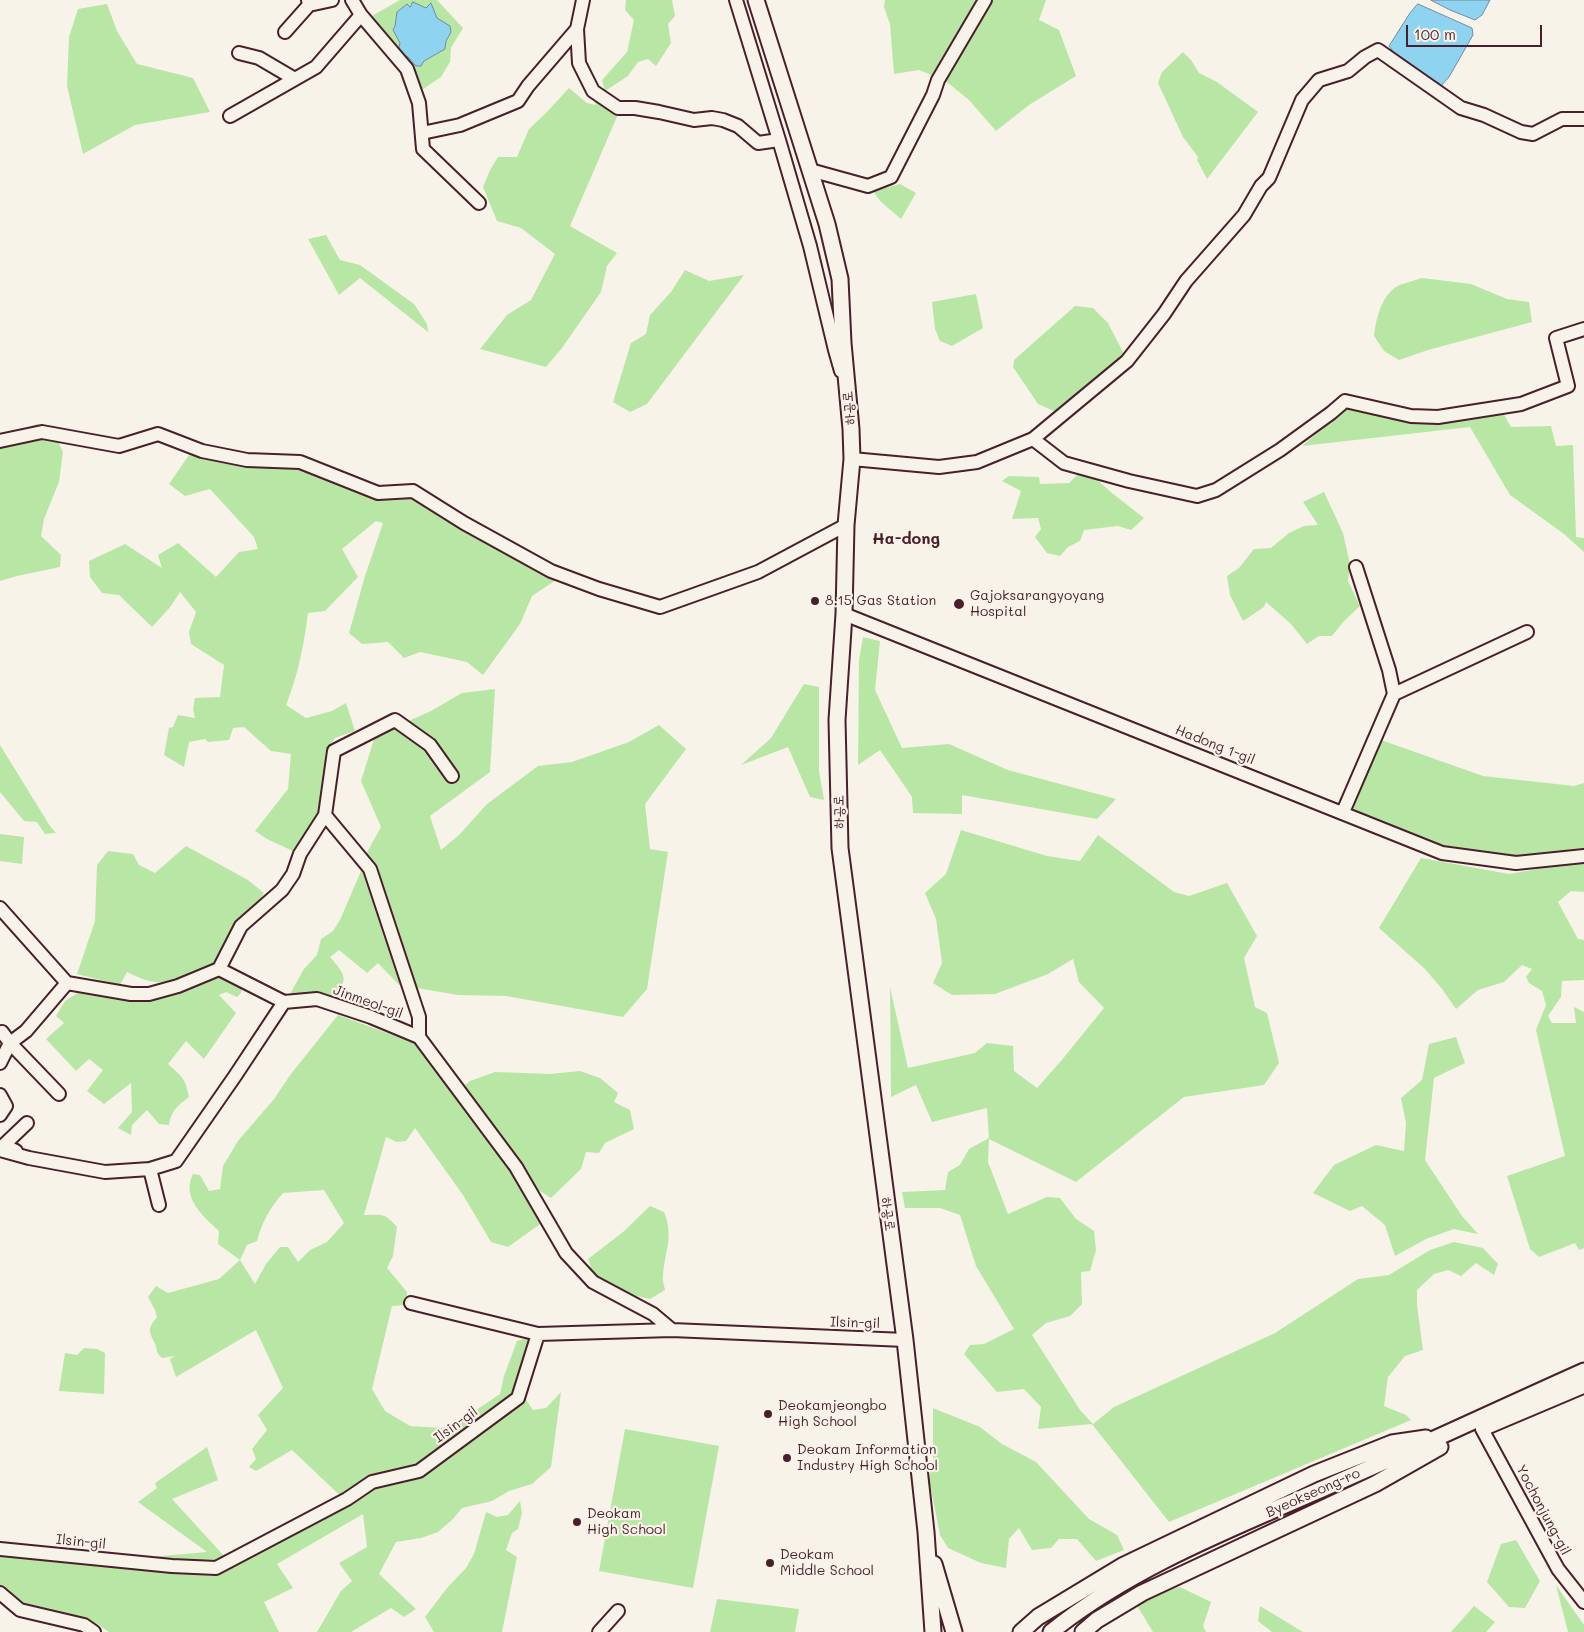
<!DOCTYPE html>
<html>
<head>
<meta charset="utf-8">
<style>
	body { margin:0 }
	#map { position:relative; width:1584px; height:1632px; overflow:hidden; background:#f7f3e8; font-family:Mali,sans-serif }
	canvas { display:block }
	.scale { position:absolute; left:1406px; top:25px; width:136px; height:22px; box-sizing:border-box; border:2px solid #4a1f2b; border-top:0; padding-left:6px; font-size:15px; line-height:18px; white-space:nowrap; color:#4a1f2b; -webkit-text-stroke:4px #f7f3e8; paint-order:stroke }
</style>
</head>
<body>
<div id="map">
<canvas width="1584" height="1632"></canvas>
<div class="scale">100 m</div>
</div>
<script>
const g = document.querySelector('canvas').getContext('2d');
g.lineJoin = 'round';
function paint(path, color) { g.fillStyle = color; g.fill(path, 'evenodd'); }
function strokePath(path, color, width, dash) { g.strokeStyle = color; g.lineWidth = width; g.lineCap = dash ? 'butt' : 'round'; g.setLineDash(dash || []); g.stroke(path); }
function write(font, color, halo, rows, align = 'center') {
  g.font = font + ' Mali,"Poor Story",sans-serif'; g.lineWidth = 4.5; g.setLineDash([]); g.textBaseline = 'middle'; g.strokeStyle = halo; g.fillStyle = color; for (const [text, x, y, turn = 0] of rows) {
    g.save(); g.translate(x, y); g.rotate((+turn || 0) * Math.PI / 180); g.textAlign = isNaN(turn) ? turn : align; if (halo) g.strokeText(text, 0, 0); g.fillText(text, 0, 0); g.restore();
  }
}
paint(new Path2D(`
	M400,0H437L463,28L451,48L450,62L441,77L423,89L370,17Z
	M626,0H672L675,16L668,24L671,43L656,66L648,59L638,62L628,76L605,91L602,80L627,52L634,20L625,10Z
	M885,0H980L934,76L919,70L894,74L890,24L884,7Z
	M992,0H1046L1039,20L1059,30L1076,76L1029,105L996,131L969,100L943,79Z
	M107,4L117,31L137,64L193,78L210,112L135,125L83,154L67,86L69,37L78,9Z
	M1183,52L1191,60L1199,73L1217,82L1258,112L1207,179L1197,160L1198,157L1183,137L1158,83L1162,72Z
	M569,88L587,103L596,105L592,96L619,112L570,226L617,253L607,266L601,292L562,348L546,367L480,349L507,315L531,300L555,254L521,228L497,221L483,187L490,170L498,157H517L529,129L546,113Z
	M900,184L916,193L901,219L880,201L873,191Z
	M326,235L340,260L360,265L414,304L427,324L428,332L360,278L339,295L308,239Z
	M685,270L709,281L744,275L647,404L630,412L613,402L631,343L646,334L650,315L671,292Z
	M1422,278L1471,284L1507,299L1529,302L1532,322L1428,350L1399,360L1384,351L1374,336C1376,319 1381,297 1396,287C1403,283 1414,281 1422,278Z
	M976,294L983,328L952,346L940,341L935,329L932,302Z
	M1075,306L1093,308L1108,323L1124,354L1100,378L1056,412L1038,404L1013,367L1014,360Z
	M1348,407L1410,423L1502,411L1511,427L1551,426L1556,446L1573,445L1576,537L1584,538V552L1564,534L1510,495L1470,427L1302,446Z
	M37,424L51,427L63,452L59,482L44,519L41,536L61,555L60,567L17,576L0,581V436Z
	M189,455L288,469H304L411,497L556,580L532,596L520,624L483,675L467,662L420,652L404,658L388,642L362,644L349,633L365,576L383,523L376,521L342,549L358,577L325,611L308,613C304,645 298,675 286,705L306,718L332,711L346,703L355,731L335,738L326,750L322,797L318,813L295,852L267,839L255,831L288,789L291,754L271,751L244,727L233,728L229,740L208,742L205,739L189,742L184,767L164,755L169,728L173,727L178,715L195,718L193,709L195,698L220,697L224,665L191,644L189,632L196,612L180,592L171,606L152,627L119,595L102,593L90,577L89,561L125,544L162,568L158,555L178,543L216,577L239,552L258,549L254,537L210,489L185,496L169,484Z
	M1077,475L1094,477L1112,493L1144,518L1131,530L1118,526L1084,530L1080,541L1068,547L1060,556L1047,553L1035,537L1041,529L1038,518L1012,519L1021,491L1002,481L1009,476L1039,477L1040,484L1069,483Z
	M1324,492L1343,533L1350,564L1348,581L1360,606L1344,621L1332,636H1319L1307,644L1291,624L1266,602L1264,607L1243,621L1230,595L1227,576L1239,568L1254,549L1271,548L1289,533L1304,526L1318,525L1303,502Z
	M863,637L880,641L875,690L902,748L949,744L1008,770L1116,799L1097,819L962,795V814L913,813L912,797L880,750L858,765L859,660Z
	M804,684L819,687V771L824,800L810,797L788,747L741,765L771,738Z
	M495,689L490,772L430,816L441,850L459,835L487,804L538,766L572,762L629,742L659,725L686,749L645,804L650,849L668,852L647,989L623,1017L506,996L458,995L399,985L378,963L367,973L339,950L330,957C346,975 349,980 333,999L322,994L289,996L304,969L317,955L321,939L333,931L340,920L361,871L356,860L365,856L381,827L361,781L375,736L431,711L462,693Z
	M1367,735L1483,776L1574,786L1584,783V848L1522,856L1448,847L1341,806Z
	M0,745L50,826L56,833L45,834L37,822L24,821L0,792Z
	M961,830L1047,856L1080,861L1098,835L1174,892L1189,896L1227,883L1257,936L1244,958L1255,1007L1267,1013L1279,1063L1264,1085L1184,1097L1076,1182L989,1139L988,1162L1008,1214L1047,1197L1060,1198L1076,1219L1094,1231L1096,1250L1090,1271L1081,1272L1082,1304L1070,1316L1046,1323L1032,1335L1080,1410L1093,1424L1114,1407L1275,1333L1358,1279L1389,1275L1430,1250L1454,1242L1483,1248L1498,1264L1494,1275L1476,1263L1461,1276L1448,1270L1434,1274L1417,1290V1305L1423,1350L1405,1356L1388,1377L1384,1406L1406,1415L1411,1420L1169,1522L1092,1424L1038,1429L1041,1407L1024,1389L997,1392L964,1354L970,1345L984,1344L1014,1329L976,1266L960,1215L940,1208H905L902,1192L945,1190L948,1172L960,1165L969,1149L989,1138L987,1108L932,1122L916,1085L891,1097L890,987L908,1068L975,1053L987,1043L1013,1046L1014,1071L1037,1088L1061,1061L1104,1008L1079,982L1073,959L1048,974L995,994L952,995L933,983L942,963L936,919L925,893L946,874Z
	M0,834L24,837L22,864L0,861Z
	M186,846L248,880L264,893L221,958L208,967L242,988L241,993L237,997L226,992L219,995L236,1013L204,1059L186,1041L168,1064C182,1077 185,1077 189,1097C178,1105 171,1111 169,1125L159,1124L147,1110L132,1125L131,1135L118,1128L132,1112L131,1083L104,1104L87,1091L103,1070L89,1059L76,1071L46,1039L64,1023L56,1016L65,1001L79,992L120,998L193,983L189,975C160,984 155,986 127,972L120,985L77,974L95,921L97,865L108,851L133,854L139,865L155,873Z
	M1421,858L1509,874L1584,861V892L1571,891L1558,902L1578,939L1584,940V980L1562,981L1561,997L1548,1016L1552,1023H1576L1574,1007L1584,1012V1248L1579,1250L1575,1243L1539,1257L1530,1249L1507,1176L1565,1156L1536,1030L1546,1005L1542,991L1529,983L1526,977L1532,969L1522,965L1504,982L1478,990L1456,1009L1442,989L1425,969L1379,928Z
	M338,1015L415,1043L454,1093L470,1081L495,1072L550,1074L580,1071L600,1078L618,1093L614,1102L630,1110L634,1129L605,1143L599,1153L586,1152L581,1169L551,1198L537,1189L525,1198L543,1222L508,1247L491,1242L463,1195L415,1128L406,1141L397,1142L386,1137L364,1215C382,1215 384,1212 397,1227L393,1256L387,1268L407,1292V1305L392,1306L372,1389L385,1411L410,1426L443,1428L466,1417L500,1394L504,1376L517,1341L528,1338V1351L517,1386L533,1410L546,1408L561,1392L551,1467L532,1484L509,1491L492,1501L462,1508L453,1519L438,1532L421,1538L396,1542L379,1574L416,1609L404,1617L391,1608L351,1632H317L341,1591L352,1581L339,1563L367,1547L363,1514L277,1564L293,1588L264,1602L279,1632H109L97,1624L20,1606L0,1589V1554L213,1576L350,1505L292,1450L256,1471L249,1467L256,1459L252,1449L267,1430L258,1415L283,1388L256,1330L176,1377L170,1359L175,1356L162,1358C155,1352 158,1351 155,1344C149,1331 147,1329 157,1317L155,1310L148,1297L156,1286L168,1293L219,1279L240,1260L218,1244L219,1231C203,1216 181,1198 193,1174L200,1175L209,1191L220,1189L223,1166L238,1141L274,1099L291,1074ZM324,1190L344,1223L327,1242L310,1250L298,1262L288,1247H280L266,1264L255,1284L240,1260L247,1245L257,1241C262,1222 270,1208 283,1193Z
	M1456,1037L1465,1063L1434,1078L1425,1160L1462,1216L1478,1234L1454,1229L1426,1239L1395,1256L1385,1225L1362,1206L1350,1211L1313,1193L1334,1165L1376,1145L1404,1151L1406,1123L1401,1098L1422,1080L1429,1044Z
	M650,1206L664,1212C674,1236 665,1251 663,1275C662,1280 664,1285 665,1290L650,1299L628,1294L593,1275L588,1259L623,1232Z
	M84,1348L97,1349L105,1353L104,1394L59,1391L65,1353L77,1355Z
	M933,1408L980,1427L1002,1444L1036,1462L1089,1519L1117,1535L1124,1550L1096,1561L1077,1539H1059L1051,1548L1032,1550L1019,1528L1009,1539L1006,1568L981,1563L948,1548L940,1535L929,1479L933,1460Z
	M625,1429L719,1446L693,1588L599,1571Z
	M207,1447L218,1480L172,1499L225,1557L216,1566L150,1557L207,1552L138,1502L157,1488L155,1483Z
	M520,1501L522,1513L518,1529L512,1533L506,1550L517,1557L502,1632H434L425,1617L447,1588L466,1568L474,1554L486,1512L497,1517L508,1515Z
	M1516,1540L1540,1581L1525,1608L1509,1607L1487,1582L1501,1544Z
	M1556,1585L1584,1625V1632H1568Z
	M1180,1587L1211,1602L1203,1626L1206,1632H1153L1136,1604L1158,1592Z
	M717,1599L799,1609L795,1632H710Z
	M1260,1606L1303,1632H1272L1258,1621Z
	M1474,1606L1495,1622L1486,1632H1451Z`), '#b8e7a5');
const water = new Path2D(`
	M1431,0H1490L1482,15L1475,20L1450,10Z
	M413,2L426,8L431,3L437,18L450,26L451,32L446,41L445,49L424,61L421,66H416L408,57L402,54L399,48L400,43L393,30L395,26L397,12L407,4L410,7Z
	M1418,4L1472,28L1473,35L1449,77L1440,87L1397,57L1389,46L1410,13Z`);
paint(water, '#8ed3ef');
strokePath(water, '#738ba1', 1);
const minor = new Path2D(`
	M352,0L361,15L407,69L419,103L423,149L479,203
	M736,0L779,140
	M309,5L332,0
	M577,29L579,63L593,91L618,108H635L659,112L694,120L712,118L723,120L738,126L758,143L779,140L810,246L835,350L841,371
	M285,32L309,5L308,0
	M239,53L259,58L293,78
	M230,116L316,67L361,15
	M422,133L460,125L518,101L528,86L577,29L583,0
	M810,170L868,186L891,177L933,95L938,80L985,0
	M1033,439L1064,463L1129,481L1197,496L1216,490L1280,450L1331,413L1345,401L1411,416L1438,417L1521,404L1568,386L1556,338L1584,329
	M0,441L42,432L119,446L158,434L202,451L247,460L300,462L378,493L413,491L464,523L551,571L599,589L660,607L758,572L846,525
	M852,459L939,467L977,462L1033,439L1127,361L1164,314L1186,281L1244,215L1261,186L1269,178L1302,100L1319,80L1348,71L1365,57L1378,50L1461,108L1484,115L1521,132L1533,134L1562,119H1584
	M1356,567L1389,670L1394,694
	M844,614L1442,853L1516,863L1584,856
	M1343,812L1394,694L1527,632
	M0,908L67,983L131,994H149L178,986L219,969L284,1002
	M219,969L241,926L282,890L293,874L300,854L325,815
	M0,1033L2,1032L10,1043L26,1031L67,983
	M419,1037V1017L370,869L325,815L334,751L395,720L430,745L452,776
	M0,1063L10,1043L59,1094
	M0,1095L6,1106L0,1115
	M0,1150L29,1158L105,1172L150,1169L176,1161L235,1076L284,1002L317,999L371,1017L419,1037L516,1167L566,1253L593,1282L653,1314L672,1330
	M16,1151L4,1145L27,1123
	M150,1169L159,1205
	M411,1303L538,1334
	M1482,1429L1558,1569L1584,1602
	M0,1549L172,1566L216,1568L347,1499L372,1482L419,1471L518,1398L538,1334L672,1330L905,1340
	M0,1593L20,1610L84,1625L94,1632
	M599,1632L618,1611`);
const major = new Path2D(`
	M756,0L827,224L840,279L843,343L851,429L852,459L846,525L844,614L837,720L840,848L905,1340L926,1532L933,1632
	M1487,1426L1584,1385
	M934,1564L954,1632
	M1021,1632L1038,1617L1124,1565L1314,1474L1392,1443L1426,1438
	M1051,1632C1133,1566 1234,1528 1329,1486C1414,1449 1499,1409 1584,1371
	M1083,1632L1097,1620L1142,1593L1375,1484L1440,1447`);
strokePath(minor, '#4a1f2b', 16);
strokePath(major, '#4a1f2b', 19);
strokePath(minor, '#f7f3e8', 12);
strokePath(major, '#f7f3e8', 15);
for (const [x, y, r, color] of [
	[815,601,5,"#4a1f2b"],
	[959,604,6,"#4a1f2b"],
	[768,1414,5,"#4a1f2b"],
	[787,1458,5,"#4a1f2b"],
	[577,1522,5,"#4a1f2b"],
	[770,1563,5,"#4a1f2b"]
]) { const dot = new Path2D(); dot.arc(x, y, r, 0, 2 * Math.PI); g.fillStyle = color; g.fill(dot); strokePath(dot, '#f7f3e8', 2); }
write('14px', '#4a1f2b', '#f7f3e8', [
	["하공로",849,408,-95],
	["Hadong 1-gil",1215,745,22],
	["하공로",839,812,-91],
	["Jinmeol-gil",368,1002,20],
	["하공로",888,1214,82],
	["Ilsin-gil",855,1323,2],
	["Ilsin-gil",456,1425,-36],
	["Byeokseong-ro",1313,1493,-24],
	["Yochonjung-gil",1543,1510,62],
	["Ilsin-gil",81,1542,6]
]);
write('14px', '#4a1f2b', '#f7f3e8', [
	["Gajoksarangyoyang",970,596],
	["Hospital",970,612],
	["8.15 Gas Station",825,601],
	["Deokamjeongbo",778,1406],
	["High School",778,1422],
	["Deokam Information",797,1450],
	["Industry High School",797,1466],
	["Deokam",587,1514],
	["High School",587,1530],
	["Deokam",780,1555],
	["Middle School",780,1571]
], 'left');
write('bold 16px', '#4a1f2b', '#f7f3e8', [
	["Ha-dong",906,539]
]);
</script>
</body>
</html>
